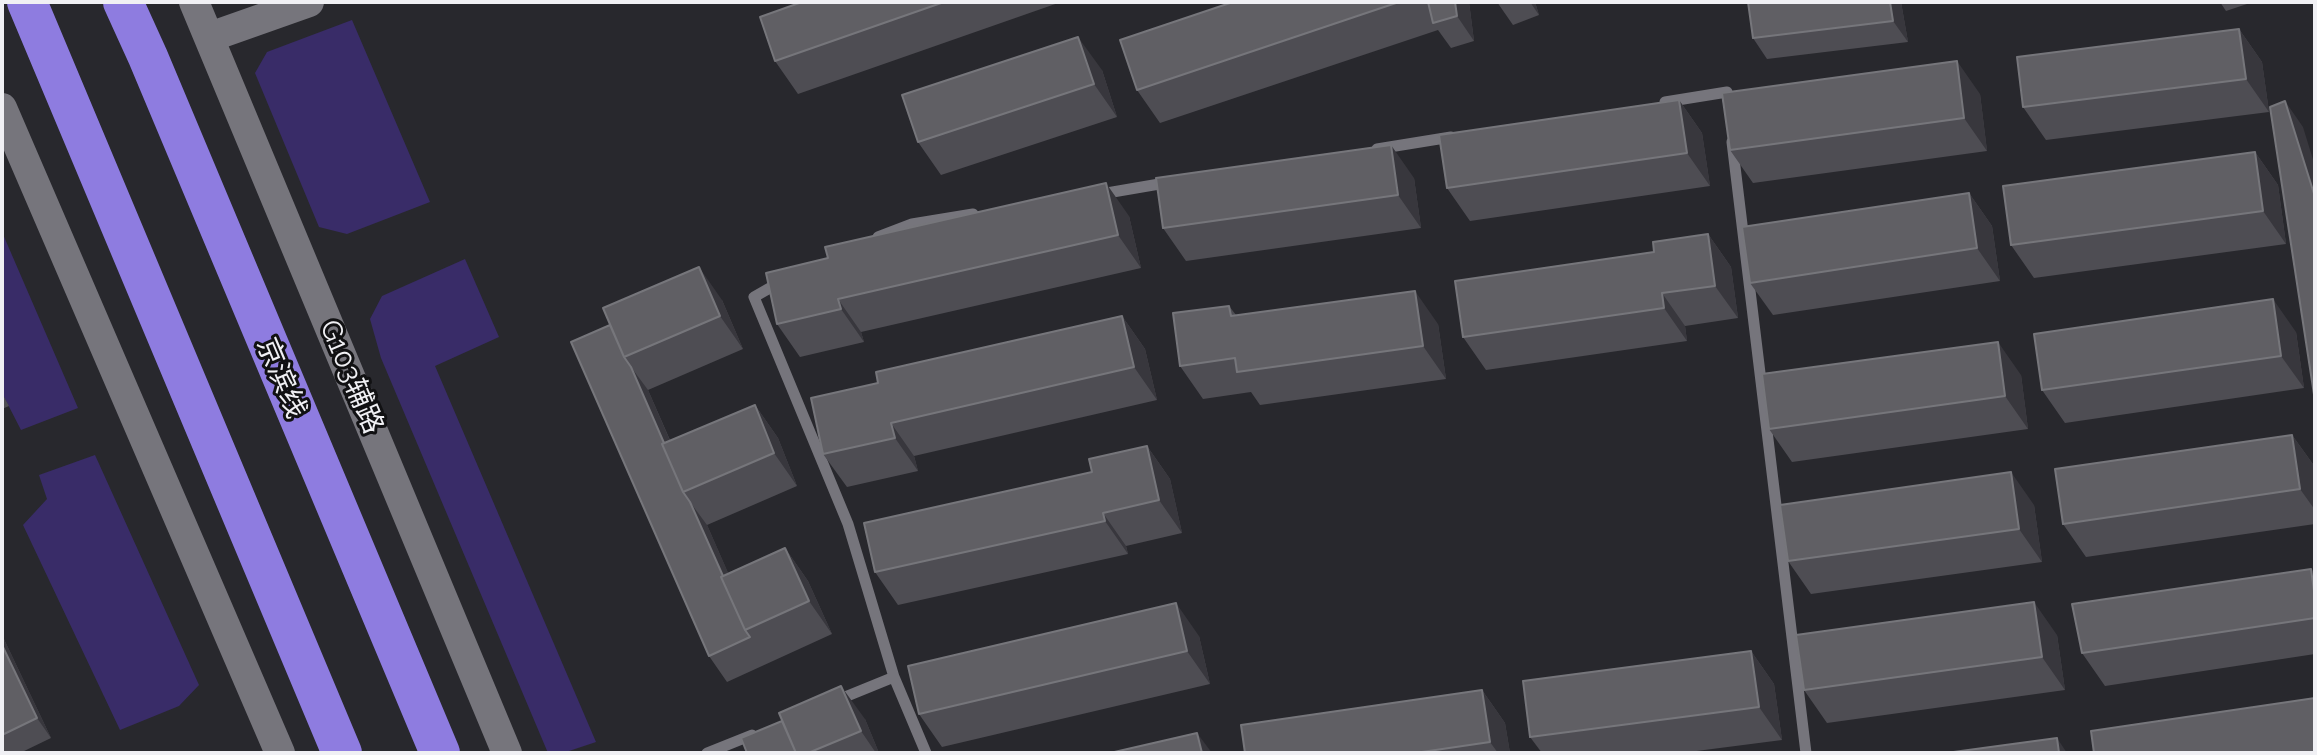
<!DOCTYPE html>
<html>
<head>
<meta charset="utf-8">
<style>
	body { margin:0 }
	#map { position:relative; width:2317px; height:755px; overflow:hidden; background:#28282d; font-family:Raleway,sans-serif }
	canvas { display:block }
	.frame { position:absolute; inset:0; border:4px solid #f0f0f4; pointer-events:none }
</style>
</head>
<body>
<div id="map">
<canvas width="2317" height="755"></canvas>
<div class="frame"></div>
</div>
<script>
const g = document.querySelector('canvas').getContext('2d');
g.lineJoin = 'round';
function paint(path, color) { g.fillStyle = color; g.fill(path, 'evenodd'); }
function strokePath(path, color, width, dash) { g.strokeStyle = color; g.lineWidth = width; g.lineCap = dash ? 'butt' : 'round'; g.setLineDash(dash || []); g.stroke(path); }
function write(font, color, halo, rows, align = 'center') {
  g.font = font + ' Raleway,"Noto Sans SC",sans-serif'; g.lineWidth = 6; g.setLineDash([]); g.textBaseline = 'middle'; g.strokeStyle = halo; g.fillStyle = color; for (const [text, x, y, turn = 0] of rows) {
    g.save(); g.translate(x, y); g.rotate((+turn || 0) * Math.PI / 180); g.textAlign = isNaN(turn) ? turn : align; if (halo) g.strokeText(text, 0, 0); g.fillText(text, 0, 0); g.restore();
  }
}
paint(new Path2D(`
	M352,20L430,202L347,234L319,227L255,73L267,52Z
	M2,232L78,408L21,430L2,393Z
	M465,259L499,337L435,366L596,742L563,753H548L381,358L370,319L382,296Z
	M95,455L199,685L179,706L120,730L23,525L47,499L39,475Z`), '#392c68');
strokePath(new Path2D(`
	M1665,102L1727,92L1728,101
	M1732,142L1806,753
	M1377,149L1451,137
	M1101,194L1171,182
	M878,237L912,224L973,214
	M782,281L754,297L848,524L894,677L835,701
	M894,677L926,753
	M707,753L752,735`), '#76757c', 11);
strokePath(new Path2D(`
	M194,2L507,753
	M210,37L309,2
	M2,108L280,753`), '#76757c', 30);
strokePath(new Path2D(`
	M27,2L342,753
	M123,2L148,57L440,753`), '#8e7ce0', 40);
paint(new Path2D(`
	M802,2H1061L798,94L775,61Z
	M1233,2H1469L1474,41L1451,48L1438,30L1160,123L1137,90Z
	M1497,2H1535L1539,15L1513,25Z
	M1748,2H1901L1908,42L1767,59L1753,38Z
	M2220,2H2253L2226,11Z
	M2239,29L2262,62L2269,112L2046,140L2023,107Z
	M1102,70L1117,117L941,175L918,142Z
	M1980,94L1987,151L1753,183L1730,150Z
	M1679,100L1702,133L1710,186L1470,221L1447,188Z
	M2255,152L2278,185L2286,244L2034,278L2011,245Z
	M1414,178L1421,228L1186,261L1163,228Z
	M1969,193L1992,226L2000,281L1773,315L1750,283Z
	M1129,216L1141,268L861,332L864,342L800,357L777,324L766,273Z
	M1708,234L1731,267L1738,318L1685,326L1687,341L1486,370L1463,337L1654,252Z
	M722,300L743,349L648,390L670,440L755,405L778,438L797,486L707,525L728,573L785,548L808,581L832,634L727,682L709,656L571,342Z
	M1229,306L1236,315L1438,324L1446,379L1260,405L1251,392L1203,399L1180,366Z
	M1122,316L1145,349L1157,400L914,456L918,471L847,487L823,454L878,383Z
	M2296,332L2304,388L2065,423L2042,390Z
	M2021,375L2028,429L1792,462L1769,429Z
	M2,393L9,406L2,409Z
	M2292,435L2315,467V524L2086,557L2063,524Z
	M1147,446L1170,479L1182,533L1126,546L1128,554L898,605L875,572Z
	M2034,505L2042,562L1811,594L1788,561Z
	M2311,569L2315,574V654L2105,686L2082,653Z
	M2,635L51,738L20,753H2Z
	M2057,635L2065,690L1827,723L1804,690Z
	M1199,636L1210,684L942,747L919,714Z
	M1751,651L1774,684L1782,740L1681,753H1542L1530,737Z
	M1482,690L1505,723L1510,753H1245Z
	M865,719L879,753H747Z`), '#4e4d53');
paint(new Path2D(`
	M1455,2H1469L1474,41L1457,16Z
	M1530,2H1535L1539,15Z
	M1890,2H1901L1908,42L1893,21Z
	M2239,29L2262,62L2269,112L2246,79Z
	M1078,37L1102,70L1117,117L1094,84Z
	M1957,61L1980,94L1987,151L1964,118Z
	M1679,100L1702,133L1710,186L1687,153Z
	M2285,101L2303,127L2315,166V197Z
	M1391,145L1414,178L1421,228L1398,195Z
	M2255,152L2278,185L2286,244L2263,211Z
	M1106,183L1129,216L1141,268L1118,235Z
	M1969,193L1992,226L2000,281L1977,248Z
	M1708,234L1731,267L1738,318L1715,286Z
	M699,267L722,300L743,349L720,316Z
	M1415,291L1438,324L1446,379L1423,346Z
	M1662,293L1685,326L1687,341L1664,308Z
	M838,299L861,332L864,342L841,309Z
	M2273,299L2296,332L2304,388L2281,356Z
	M1122,316L1145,349L1157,400L1134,367Z
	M1998,342L2021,375L2028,429L2005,396Z
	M631,367L648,390L691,489L686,491Z
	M755,405L778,438L797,486L774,453Z
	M891,423L914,456L918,471L895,438Z
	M2292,435L2315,467V510L2300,489Z
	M1147,446L1170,479L1182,533L1159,500Z
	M2011,472L2034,505L2042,562L2019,529Z
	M690,502L707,525L752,627L746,629Z
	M1103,513L1126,546L1128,554L1105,521Z
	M785,548L808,581L832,634L809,601Z
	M2311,569L2315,574V598Z
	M2034,602L2057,635L2065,690L2042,657Z
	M1176,603L1199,636L1210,684L1187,651Z
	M2,635L51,738L37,718L2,645Z
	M1751,651L1774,684L1782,740L1759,707Z
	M841,686L865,719L879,753H876L861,731Z
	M1482,690L1505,723L1510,753H1498L1490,742Z
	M1197,733L1212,753H1202Z
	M2057,738L2067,753H2059Z`), '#38373d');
const building = new Path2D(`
	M802,2H944L775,61L760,17Z
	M1233,2H1399L1137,90L1120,40Z
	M1428,2H1455L1457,16L1433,23Z
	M1748,2H1890L1893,21L1753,38Z
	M2239,29L2246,79L2023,107L2017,57Z
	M1078,37L1094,84L918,142L902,95Z
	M1957,61L1964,118L1730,150L1722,93Z
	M1679,100L1687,153L1447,188L1439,135Z
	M2285,101L2315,197V401L2270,107Z
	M1391,145L1398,195L1163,228L1156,178Z
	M2255,152L2263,211L2011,245L2003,186Z
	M1106,183L1118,235L838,299L841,309L777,324L766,273L828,258L825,247Z
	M1969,193L1977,248L1750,283L1742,227Z
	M1708,234L1715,286L1662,293L1664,308L1463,337L1455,281L1654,252L1653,242Z
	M699,267L720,316L624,357L603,308Z
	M1415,291L1423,346L1237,372L1235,358L1180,366L1173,313L1229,306L1231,316Z
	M2273,299L2281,356L2042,390L2034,334Z
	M1122,316L1134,367L891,423L895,438L823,454L811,398L878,383L876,372Z
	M610,325L624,357L631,367L664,443L662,444L683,492L690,502L723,576L721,577L745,630L750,637L709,656L571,342Z
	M1998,342L2005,396L1769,429L1762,374Z
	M755,405L774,453L683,492L662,444Z
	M2292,435L2300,489L2063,524L2055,469Z
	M1147,446L1159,500L1103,513L1105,521L875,572L864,523L1092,472L1089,459Z
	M2011,472L2019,529L1788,561L1780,505Z
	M785,548L809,601L745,630L721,577Z
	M2311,569L2315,598V618L2082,653L2072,604Z
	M2034,602L2042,657L1804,690L1796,635Z
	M1176,603L1187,651L919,714L908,666Z
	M2,645L37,718L2,735Z
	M1751,651L1759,707L1530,737L1523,681Z
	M841,686L861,731L808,753H796L779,713Z
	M1482,690L1490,742L1415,753H1245L1241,725Z
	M2315,698V753H2094L2091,731Z
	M782,721L796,753H747L741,738Z
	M1197,733L1202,753H1110Z
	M2057,738L2059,753H1946Z`);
paint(building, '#605f64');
strokePath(building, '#76767b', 2);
write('28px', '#f0f0f4', '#111113', [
	["G103辅路",351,377,67],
	["京滨线",281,378,67]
]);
</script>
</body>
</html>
